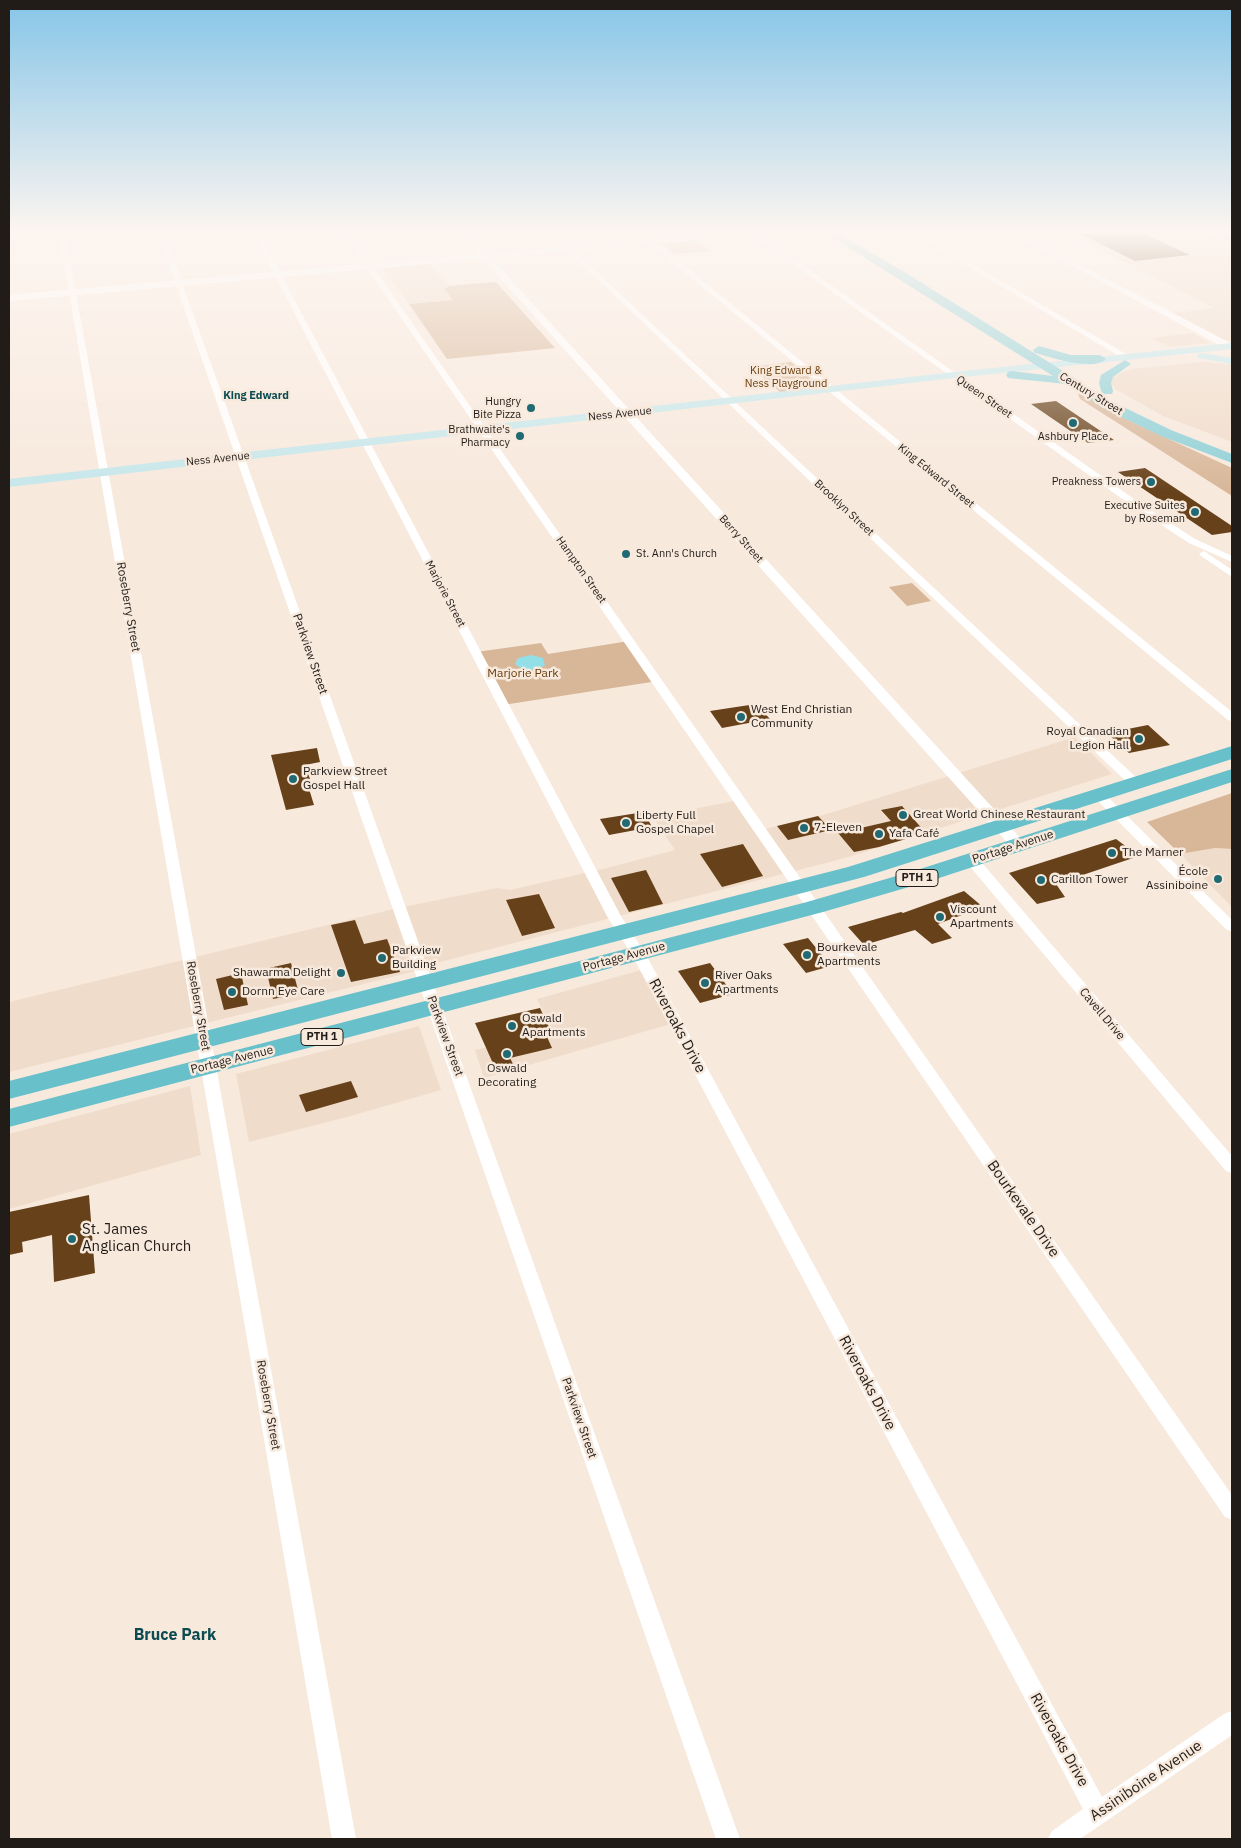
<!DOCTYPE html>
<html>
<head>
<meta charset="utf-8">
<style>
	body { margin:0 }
	#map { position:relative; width:1241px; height:1848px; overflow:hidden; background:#f8e9dd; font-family:"IBM Plex Sans",sans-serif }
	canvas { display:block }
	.frame { position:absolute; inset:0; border:10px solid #211c18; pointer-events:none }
</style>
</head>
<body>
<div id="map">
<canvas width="1241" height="1848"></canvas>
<div class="frame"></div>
</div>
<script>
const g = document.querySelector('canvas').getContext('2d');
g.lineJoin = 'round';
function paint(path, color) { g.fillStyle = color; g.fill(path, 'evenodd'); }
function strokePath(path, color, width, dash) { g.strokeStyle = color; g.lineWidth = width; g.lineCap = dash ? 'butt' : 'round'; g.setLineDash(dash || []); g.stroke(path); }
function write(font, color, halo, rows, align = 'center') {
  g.font = font + ' "IBM Plex Sans",sans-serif'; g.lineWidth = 5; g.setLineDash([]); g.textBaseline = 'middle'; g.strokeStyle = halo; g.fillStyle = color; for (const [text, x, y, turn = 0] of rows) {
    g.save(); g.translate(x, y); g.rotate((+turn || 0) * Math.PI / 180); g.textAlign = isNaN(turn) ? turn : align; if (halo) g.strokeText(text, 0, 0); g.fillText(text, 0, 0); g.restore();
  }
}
paint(new Path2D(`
	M1067,233H1208L1232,244V340L1227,341L1174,313L1214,308Z
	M429,263L450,287L445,288L453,300L409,304L383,268Z
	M1192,333L1210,343L1170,347L1152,338Z
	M1201,362L1229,364L1232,362V442L1163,416L1115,389L1110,382L1112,377H1117L1118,374L1132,369Z
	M1075,737L1112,774L845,858L440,962L420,970L9,1072V1002L398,908L497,888L510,890L607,868L675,850L653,817L734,801L757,831L823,815Z
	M1215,848L1232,849V907L1180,854Z
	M645,969L674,1023L484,1078L475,1050L553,1032L537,999Z
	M419,1026L441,1090L347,1117L249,1142L236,1074Z
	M190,1086L201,1155L9,1209V1134Z`), '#f0dcca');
paint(new Path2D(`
	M696,240L711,251L675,254L661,243Z
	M496,282L555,348L447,359L409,304L453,300L444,288L449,287L448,286Z
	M791,362L822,388L781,393L752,367Z
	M1078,394L1082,395L1132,422L1232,468V496L1080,399Z
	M912,583L931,601L907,606L889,587Z
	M629,641L658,681L503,705L476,652L541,643L548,654Z
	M1232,793V849L1215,848L1180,854L1147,822Z`), '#d8b799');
paint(new Path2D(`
	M531,655L543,658L545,665C535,671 523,672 515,664L518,658Z`), '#93dfe8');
paint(new Path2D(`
	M1079,233H1142L1190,255L1135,261Z
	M1056,401L1114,440L1088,443L1031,404Z
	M1145,468L1232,526V532L1212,535L1118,472Z
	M756,704L770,719L722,728L710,711Z
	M1148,725L1170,745L1129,753L1107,733Z
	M317,748L320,762L305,765L310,779H306L314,805L286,810L271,755Z
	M902,806L926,833L879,847L854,852L833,827L847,824L852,830L891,821L881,810Z
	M644,812L652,827L609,835L600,819Z
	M818,816L831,830L788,840L777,826Z
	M1116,839L1139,856L1056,884L1065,897L1037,904L1009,873Z
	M743,844L763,876L722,887L700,854Z
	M646,870L663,904L629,912L611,878Z
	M964,891L983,907L938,924L952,938L932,944L915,930L864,945L848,927L901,912L903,913Z
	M539,894L555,928L522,936L506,900Z
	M355,920L364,944L387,939L400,972L351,982L331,925Z
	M808,938L831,966L806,973L783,944Z
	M291,963L299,994L273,999L267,973H271L269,968Z
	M710,963L733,994L700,1003L678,971Z
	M241,973L248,1005L224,1010L216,979Z
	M540,1008L550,1029L544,1030L552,1048L510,1058L513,1064L495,1068L475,1023Z
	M351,1081L358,1097L306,1112L299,1095Z
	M89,1195L95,1273L54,1282L52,1235L22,1242L23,1252L9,1255V1212Z`), '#67411a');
paint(new Path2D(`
	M59,233H65L356,1839H332Z
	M158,233H164L740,1839H716Z
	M253,233H259L622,918L645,953L1102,1797L1224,1714L1232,1711V1735L1080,1839H1048L1052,1831L1083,1809L631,953L608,918Z
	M343,233H349L1232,1495V1520L1225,1517Z
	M549,233H555L1139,780L1141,783L1139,786H1131Z
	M637,233H644L1232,712V721L1228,720Z
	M750,233H757L1134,499L1195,539L1232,556V562L1189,543L1128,503Z
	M912,233H919L1131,357L1124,359Z
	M1011,233H1018L1232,344V348L1221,346Z
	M1204,551L1232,570V577L1201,556L1199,554Z
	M1099,791L1103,792L1232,920V931L1227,930L1095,798L1093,795Z
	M972,856L977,857L1232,1156V1173L1226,1171L967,863L965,860L967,857Z`), '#fff');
paint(new Path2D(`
	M460,233H468L487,254L727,233H756L752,235L491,258L1024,842L1026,845L1024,848H1012L483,259L9,301V295L479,254Z`), '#fff');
paint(new Path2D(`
	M1212,233H1223L1232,237V243Z
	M1232,343V349L954,378L9,487V479L954,372Z
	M1202,353L1232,358V364L1198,358L1197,356L1198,354Z`), '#c6e7eb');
paint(new Path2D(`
	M825,233H837L906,273L1111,401L1171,430L1232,454V463L1161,436L1101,407L1066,384L1008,378L1006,375L1008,372L1012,371L1053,376Z
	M1039,346L1071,355H1100L1106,359C1094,372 1050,357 1035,353L1033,350Z
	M1125,360L1131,364L1113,377L1111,383L1113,391L1112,394H1102L1099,383L1101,375Z`), '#8dd0d7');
paint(new Path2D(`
	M1232,746V759L864,877L9,1099V1081L848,867Z
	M1232,769V782L933,880L823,912L9,1127V1109L807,902L917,870Z`), '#67c0ca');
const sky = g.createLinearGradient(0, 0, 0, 492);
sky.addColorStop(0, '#86c5e8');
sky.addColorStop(0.47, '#fcf5f0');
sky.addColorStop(1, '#fcf5f000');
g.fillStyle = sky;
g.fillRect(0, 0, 1241, 492);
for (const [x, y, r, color] of [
	[531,408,5,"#206b73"],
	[1073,423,5,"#206b73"],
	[520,436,5,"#206b73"],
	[1151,482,5,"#206b73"],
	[1195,512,5,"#206b73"],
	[626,554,5,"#206b73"],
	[741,717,5,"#206b73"],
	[1139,739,5,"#206b73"],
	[293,779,5,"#206b73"],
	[903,815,5,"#206b73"],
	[626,823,5,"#206b73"],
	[804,828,5,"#206b73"],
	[879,834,5,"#206b73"],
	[1112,853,5,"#206b73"],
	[1218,879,5,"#206b73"],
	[1041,880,5,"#206b73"],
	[940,917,5,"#206b73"],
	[807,955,5,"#206b73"],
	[382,958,5,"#206b73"],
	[341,973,5,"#206b73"],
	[705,983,5,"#206b73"],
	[232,992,5,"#206b73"],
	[512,1026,5,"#206b73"],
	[507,1054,5,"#206b73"],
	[72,1239,5,"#206b73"]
]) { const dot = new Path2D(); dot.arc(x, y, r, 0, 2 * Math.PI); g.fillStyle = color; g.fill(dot); strokePath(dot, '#f8e9dd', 2); }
write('11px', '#693e0e', '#f8e9dd', [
	["King Edward &",786,371],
	["Ness Playground",786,384]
]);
write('11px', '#211c18', '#f8e9dd', [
	["Century Street",1091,394,31],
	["Queen Street",984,397,35],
	["Ness Avenue",620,414,-6],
	["Ness Avenue",218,459,-6],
	["King Edward Street",936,476,39],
	["Brooklyn Street",844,508,43],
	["Berry Street",741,539,48],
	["Hampton Street",581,570,55],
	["Marjorie Street",445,594,62]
]);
write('bold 11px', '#0c4b52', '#f8e9dd', [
	["King Edward",256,396]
]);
write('11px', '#211c18', '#f8e9dd', [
	["Hungry",521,402],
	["Bite Pizza",521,415],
	["Brathwaite's",510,430],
	["Pharmacy",510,443],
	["Ashbury Place",1073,437,"center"],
	["Preakness Towers",1141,482],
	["Executive Suites",1185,506],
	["by Roseman",1185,519],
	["St. Ann's Church",636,554,"left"]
], 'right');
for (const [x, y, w] of [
	[917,878,42],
	[322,1037,42]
]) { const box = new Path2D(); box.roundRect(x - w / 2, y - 8.5, w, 17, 4); g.fillStyle = '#f8e9dd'; g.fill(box); strokePath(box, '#211c18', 1); }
write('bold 11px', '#211c18', null, [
	["PTH 1",917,878],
	["PTH 1",322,1037]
]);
write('12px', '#211c18', '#f8e9dd', [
	["Roseberry Street",128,607,80],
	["Parkview Street",310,654,71],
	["Portage Avenue",1013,847,-18],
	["Portage Avenue",624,957,-15],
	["Roseberry Street",198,1006,80],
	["Cavell Drive",1102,1014,50],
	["Parkview Street",445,1036,70],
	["Portage Avenue",232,1060,-14],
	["Roseberry Street",268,1405,80],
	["Parkview Street",579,1418,71]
]);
write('12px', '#693e0e', '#f8e9dd', [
	["Marjorie Park",523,674]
]);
write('12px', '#211c18', '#f8e9dd', [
	["West End Christian",751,710],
	["Community",751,724],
	["Royal Canadian",1129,732,"right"],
	["Legion Hall",1129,746,"right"],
	["Parkview Street",303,772],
	["Gospel Hall",303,786],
	["Great World Chinese Restaurant",913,815],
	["Liberty Full",636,816],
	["Gospel Chapel",636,830],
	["7-Eleven",814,828],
	["Yafa Café",889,834],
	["The Marner",1122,853],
	["École",1208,872,"right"],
	["Assiniboine",1208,886,"right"],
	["Carillon Tower",1051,880],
	["Viscount",950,910],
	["Apartments",950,924],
	["Bourkevale",817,948],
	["Apartments",817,962],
	["Parkview",392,951],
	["Building",392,965],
	["Shawarma Delight",331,973,"right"],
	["River Oaks",715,976],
	["Apartments",715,990],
	["Dornn Eye Care",242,992],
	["Oswald",522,1019],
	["Apartments",522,1033],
	["Oswald",507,1069,"center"],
	["Decorating",507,1083,"center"]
], 'left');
write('15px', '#211c18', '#f8e9dd', [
	["Riveroaks Drive",677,1026,62],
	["Bourkevale Drive",1023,1209,55],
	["Riveroaks Drive",867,1383,62],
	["Riveroaks Drive",1059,1740,61],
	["Assiniboine Avenue",1146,1781,-34]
]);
write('15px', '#211c18', '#f8e9dd', [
	["St. James",82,1230],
	["Anglican Church",82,1247]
], 'left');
write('bold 16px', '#0c4b52', '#f8e9dd', [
	["Bruce Park",175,1635]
]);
</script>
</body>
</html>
